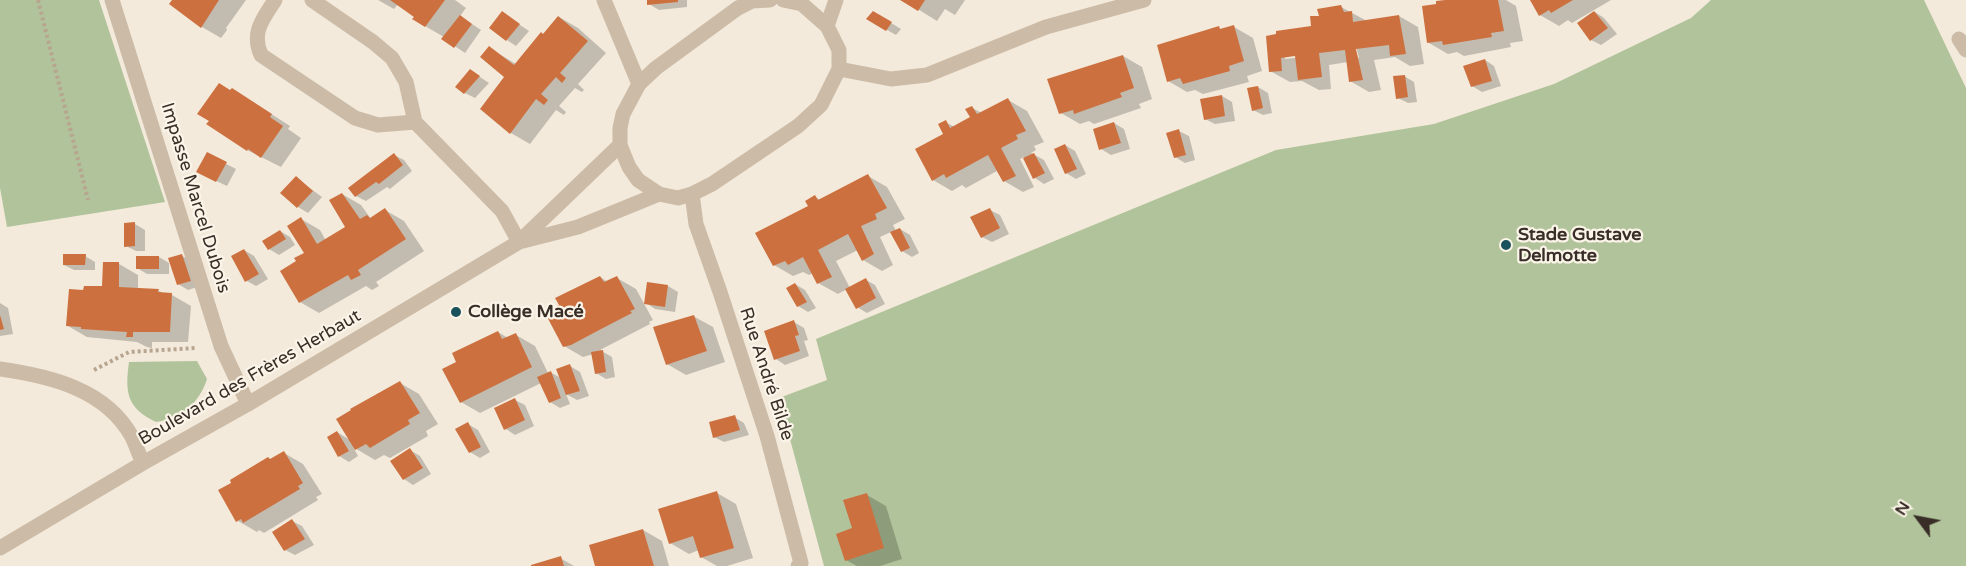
<!DOCTYPE html>
<html>
<head>
<meta charset="utf-8">
<style>
	body { margin:0 }
	#map { position:relative; width:1966px; height:566px; overflow:hidden; background:#f3eadb; font-family:"Varela Round",sans-serif }
	canvas { display:block }
	.north { position:absolute; left:1888px; top:488px; width:60px; height:60px; -webkit-text-stroke:4px #fbf4e8; paint-order:stroke; rotate:302deg; font-size:16px; font-weight:700; line-height:24px; text-align:center; color:#382e27 }
	.north::after { content:''; display:block; margin:auto; width:21px; height:27px; background:#382e27; clip-path:polygon(50% 0,100% 100%,50% 72%,0 100%) }
</style>
</head>
<body>
<div id="map">
<canvas width="1966" height="566"></canvas>
<div class="north">N</div>
</div>
<script>
const g = document.querySelector('canvas').getContext('2d');
g.lineJoin = 'round';
function paint(path, color) { g.fillStyle = color; g.fill(path, 'evenodd'); }
function strokePath(path, color, width, dash) { g.strokeStyle = color; g.lineWidth = width; g.lineCap = dash ? 'butt' : 'round'; g.setLineDash(dash || []); g.stroke(path); }
function write(font, color, halo, rows, align = 'center') {
  g.font = font + ' "Varela Round",sans-serif'; g.lineWidth = 4.5; g.setLineDash([]); g.textBaseline = 'middle'; g.strokeStyle = halo; g.fillStyle = color; for (const [text, x, y, turn = 0] of rows) {
    g.save(); g.translate(x, y); g.rotate((+turn || 0) * Math.PI / 180); g.textAlign = isNaN(turn) ? turn : align; if (halo) g.strokeText(text, 0, 0); g.fillText(text, 0, 0); g.restore();
  }
}
paint(new Path2D(`
	M0,0H99L165,202L7,227L0,188Z
	M1711,0H1924L1966,88V566H824L779,398L827,380L816,339L1276,150L1434,124L1554,84L1691,18Z
	M197,361L207,379C200,402 181,419 156,422C126,408 125,391 129,362Z`), '#b1c39a');
paint(new Path2D(`
	M174,0H246L226,28L227,30L221,38L202,27L171,4Z
	M378,0H455L466,8L460,16L481,30L465,53L443,38L444,37L425,26L398,4L394,9Z
	M648,0H687V7L659,10L649,4Z
	M903,0H965L955,15L945,9L937,21Z
	M1453,0H1506L1516,6L1523,41L1510,43L1511,47L1464,56L1457,52L1448,54L1429,43Z
	M1531,0H1611L1572,23L1568,20L1559,26L1540,15Z
	M1341,7L1367,21L1399,16L1418,27L1424,64L1410,66L1395,57L1374,60L1381,90L1369,92L1350,81L1348,62L1329,65L1331,89L1319,90L1302,81L1290,82L1270,71L1267,37L1312,27L1320,17ZM1355,41L1359,58H1356ZM1302,54V57L1285,59V56Z
	M873,12L901,29L896,35L868,19Z
	M1595,12L1604,18L1617,34L1601,45L1591,40Z
	M502,13L529,31L516,46L507,40Z
	M559,17L578,28L606,53L578,84L584,90L582,92L575,88L559,106L566,112L564,115L556,110L530,144L511,133L506,77L489,48L516,64Z
	M1234,27L1253,38L1262,71L1247,76L1249,82L1203,94L1195,90L1187,92L1168,81L1219,28L1222,30Z
	M1123,56L1142,67L1152,99L1139,104L1141,108L1094,124L1089,121L1080,124L1061,113Z
	M1485,60L1494,66L1501,86L1482,92L1472,86Z
	M471,71L489,83L475,98L465,93Z
	M1404,76L1414,82L1417,102L1408,103L1398,98Z
	M1258,87L1268,93L1272,113L1263,115L1253,110Z
	M231,91L251,101L290,126L288,129L301,138L281,167L247,150Z
	M1222,96L1232,102L1235,121L1215,124L1205,119Z
	M1008,100L1027,111L1044,142L1034,146L1036,150L1031,153L1044,160L1054,179L1044,184L1035,178L1024,157L1020,159L1034,187L1023,192L1004,181L997,171L966,188L962,185L952,191L933,180L945,134V122L955,127L972,118V108L982,113Z
	M1114,123L1124,129L1130,149L1111,155L1101,149Z
	M1179,131L1189,136L1195,160L1185,163L1175,157Z
	M1065,145L1075,151L1086,174L1076,179L1066,173Z
	M207,154L236,169L227,186L208,177Z
	M394,155L404,160L412,171L390,189L387,187L366,201L356,196Z
	M868,176L887,187L905,219L893,225L896,231L900,229L910,235L919,253L912,257L902,251L891,232L880,237L893,265L882,271L863,260L858,250L836,261L850,288L866,280L875,285L885,304L867,313L857,307L847,289L838,294L818,283L813,273L809,275L803,272L793,276L774,265L815,197L821,200Z
	M296,178L322,197L308,213L298,207Z
	M342,194L361,205L371,219L385,210L404,221L424,251L376,282L379,286L372,290L366,286L319,313L300,302L306,254L301,219L320,230L326,241L347,228Z
	M990,210L1000,215L1009,234L992,242L982,237Z
	M135,224L145,230V251H136L126,246V225Z
	M280,231L290,237L295,245L279,255L269,249Z
	M244,250L254,256L268,279L256,286L247,281Z
	M85,256L95,262V270H74L64,265Z
	M182,256L192,261L200,286L188,290L178,284Z
	M159,257L169,263V274H147L137,268Z
	M119,264L138,275V290L159,291L165,294L172,295L191,306L188,342H152V348L147,347L137,342L87,337L68,326L85,291L103,287Z
	M600,277L608,282L617,278L636,289L653,320L649,322L650,324L600,350L612,357L615,377L606,379L596,373L593,354L583,357L564,346Z
	M795,284L805,290L816,308L808,312L798,306Z
	M668,286L678,292L675,312L655,309L646,303Z
	M0,303L8,308L13,334L0,336Z
	M693,316L713,327L725,362L686,375L667,364Z
	M794,322L804,328L808,340L804,341L809,356L785,365L776,359Z
	M498,332L508,338L516,335L535,346L548,373L550,372L561,378L570,366L580,372L589,396L577,400L566,394L570,404L560,408L550,402L541,383L480,413L461,402L458,363Z
	M400,383L419,394L438,424L426,431L428,436L390,458L384,455L375,460L353,447L358,456L349,462L339,456L329,438L337,432L350,440Z
	M515,400L525,405L534,426L515,435L506,429Z
	M734,417L744,423L749,435L724,442L714,437Z
	M468,424L478,430L490,452L480,458L470,452Z
	M410,450L420,456L431,474L413,485L404,479Z
	M284,453L303,464L322,494L316,497L318,500L264,533L259,530L257,532L238,521L271,460Z
	M717,493L736,504L753,558L727,566H717L701,557L699,550L689,554L670,543Z
	M867,495L886,506L902,559L880,566H857L846,560L853,529Z
	M292,521L302,526L314,545L295,555L285,550Z
	M643,530L662,541L669,566H596Z
	M560,558L574,566H534Z`), '#0003');
paint(new Path2D(`
	M172,0H219L201,28L169,4Z
	M390,0H445L425,27L412,19L414,17Z
	M647,0H678V2L647,5Z
	M900,0H925L918,11Z
	M1445,0H1498L1504,31L1491,33L1492,37L1443,45L1442,41L1427,43L1422,6L1436,4V1Z
	M1530,0H1573L1551,13L1549,10L1539,16Z
	M1341,5L1344,12L1352,11L1353,22L1399,15L1406,54L1390,56L1389,45L1356,49L1363,80L1349,82L1345,50L1319,53L1322,77L1298,80L1295,56L1281,58L1282,71L1269,72L1266,36L1276,34V31L1311,26L1310,16H1319L1317,9Z
	M502,11L520,24L506,41L489,28Z
	M873,11L892,22L886,31L866,19Z
	M1594,11L1608,28L1590,41L1577,23Z
	M460,15L472,24L454,48L441,39Z
	M558,16L588,41L560,73L566,78L562,83L556,77L541,94L548,100L544,105L536,99L510,134L480,109L504,77L480,57L489,46L514,65L541,32L543,34Z
	M1234,25L1244,61L1229,66L1230,71L1183,84L1180,78L1167,82L1157,45L1219,26L1220,29Z
	M1123,55L1134,88L1120,93L1122,97L1074,114L1073,110L1059,114L1047,79Z
	M1485,59L1492,81L1471,87L1463,66Z
	M470,69L480,76L464,94L455,87Z
	M1405,75L1408,97L1396,99L1393,76Z
	M219,83L230,90L232,88L272,114L270,117L283,126L261,158L248,149L247,151L206,124L209,121L197,114Z
	M1258,86L1263,108L1252,111L1247,88Z
	M1222,95L1225,116L1204,120L1200,99Z
	M1008,98L1026,131L1016,135L1018,139L1001,148L1016,176L1003,182L988,155L946,178L944,174L932,181L915,149L943,134L938,124L946,120L950,128L970,117L965,109L972,106L977,114Z
	M1114,122L1121,143L1099,150L1093,129Z
	M1179,129L1186,155L1174,158L1166,133Z
	M1065,144L1077,169L1065,174L1054,149Z
	M207,152L227,162L216,182L196,172Z
	M394,153L403,165L379,184L376,182L355,197L348,188Z
	M1034,153L1045,173L1033,179L1023,158Z
	M868,174L887,208L875,214L877,219L861,226L874,254L862,261L848,234L818,250L832,277L817,284L803,257L788,265L785,261L773,266L755,233L808,206L805,201L815,195L818,200Z
	M296,176L313,191L297,208L280,193Z
	M342,193L360,219L367,215L370,218L385,208L406,239L358,270L361,275L351,280L348,275L299,303L280,271L296,261L294,258L304,253L287,226L301,217L317,244L345,227L329,200Z
	M990,208L1000,228L981,238L970,217Z
	M135,222V246L124,247V223Z
	M900,228L910,248L901,252L890,232Z
	M280,230L286,239L268,250L262,241Z
	M244,249L259,274L245,282L231,256Z
	M63,254H86L85,265H63Z
	M182,254L191,281L177,285L168,258Z
	M136,256H159V269H136Z
	M103,262H119V287L159,289L158,292L172,293L170,332H133V337H126L127,332L81,329V327L66,326L69,289L83,290L84,286H102Z
	M600,276L604,282L617,276L635,309L630,311L632,313L603,328L571,345L563,347L545,313L559,305L555,298Z
	M866,278L876,298L856,309L845,289Z
	M647,282L668,285L665,307L644,304Z
	M795,283L807,302L797,307L786,288Z
	M0,315L4,329L0,330Z
	M694,315L707,351L666,365L653,327Z
	M794,320L799,335L795,336L800,351L774,360L764,331Z
	M498,331L502,339L516,333L532,367L460,403L442,369L456,362L452,353Z
	M603,350L606,372L595,374L591,352Z
	M570,364L580,391L566,395L556,369Z
	M551,371L561,398L549,403L537,377Z
	M400,381L420,413L408,420L410,424L370,448L366,444L355,450L336,419L351,410L350,409Z
	M515,398L525,420L504,430L494,408Z
	M735,415L740,430L713,438L709,422Z
	M468,422L481,447L469,453L455,429Z
	M337,431L349,451L338,457L327,437Z
	M410,448L423,468L403,480L390,461Z
	M284,451L303,483L298,486L300,489L243,523L241,519L236,522L218,490L231,483L230,480L268,457L270,459Z
	M717,491L734,548L700,558L693,536L669,544L658,509Z
	M867,493L884,548L845,561L836,534L852,528L843,500Z
	M292,519L305,539L284,551L272,532Z
	M643,529L654,566H595L589,545Z
	M561,556L564,566H531V565Z`), '#cd703f');
strokePath(new Path2D(`
	M38,0L88,200
	M94,370L129,352L196,348`), '#b8a590', 4, [3, 3]);
strokePath(new Path2D(`
	M112,0L221,346L248,404`), '#ccbba6', 15);
strokePath(new Path2D(`
	M275,0C263,19 251,32 261,55L355,118L378,125L415,122
	M312,0L373,42L392,58L406,82L415,122L502,211L519,242
	M604,0L639,84
	M770,0L752,1L738,8L656,68L639,84L623,114L620,128V145L629,167L638,180L659,194L678,198L692,194L712,184L798,126L821,105L839,69V50L827,26L802,4L783,0
	M827,26L836,0
	M1959,39L1966,50
	M839,69L891,79L927,75L1046,27L1144,0
	M692,194L696,224L720,292L767,436L801,563L798,566
	M519,242L578,227L659,194
	M0,369C49,376 106,389 132,437C136,445 139,455 143,463
	M0,548L143,463L248,404L519,242L620,145`), '#ccbba6', 15);
for (const [x, y, r, color] of [
	[1506,245,6,"#1a515c"],
	[456,312,6,"#1a515c"]
]) { const dot = new Path2D(); dot.arc(x, y, r, 0, 2 * Math.PI); g.fillStyle = color; g.fill(dot); strokePath(dot, '#fbf4e8', 2); }
write('18px', '#382e27', '#fbf4e8', [
	["Impasse Marcel Dubois",195,198,73],
	["Rue André Bilde",766,374,72],
	["Boulevard des Frères Herbaut",250,378,-30]
]);
write('bold 18px', '#382e27', '#fbf4e8', [
	["Stade Gustave",1518,235],
	["Delmotte",1518,256],
	["Collège Macé",468,312]
], 'left');
</script>
</body>
</html>
